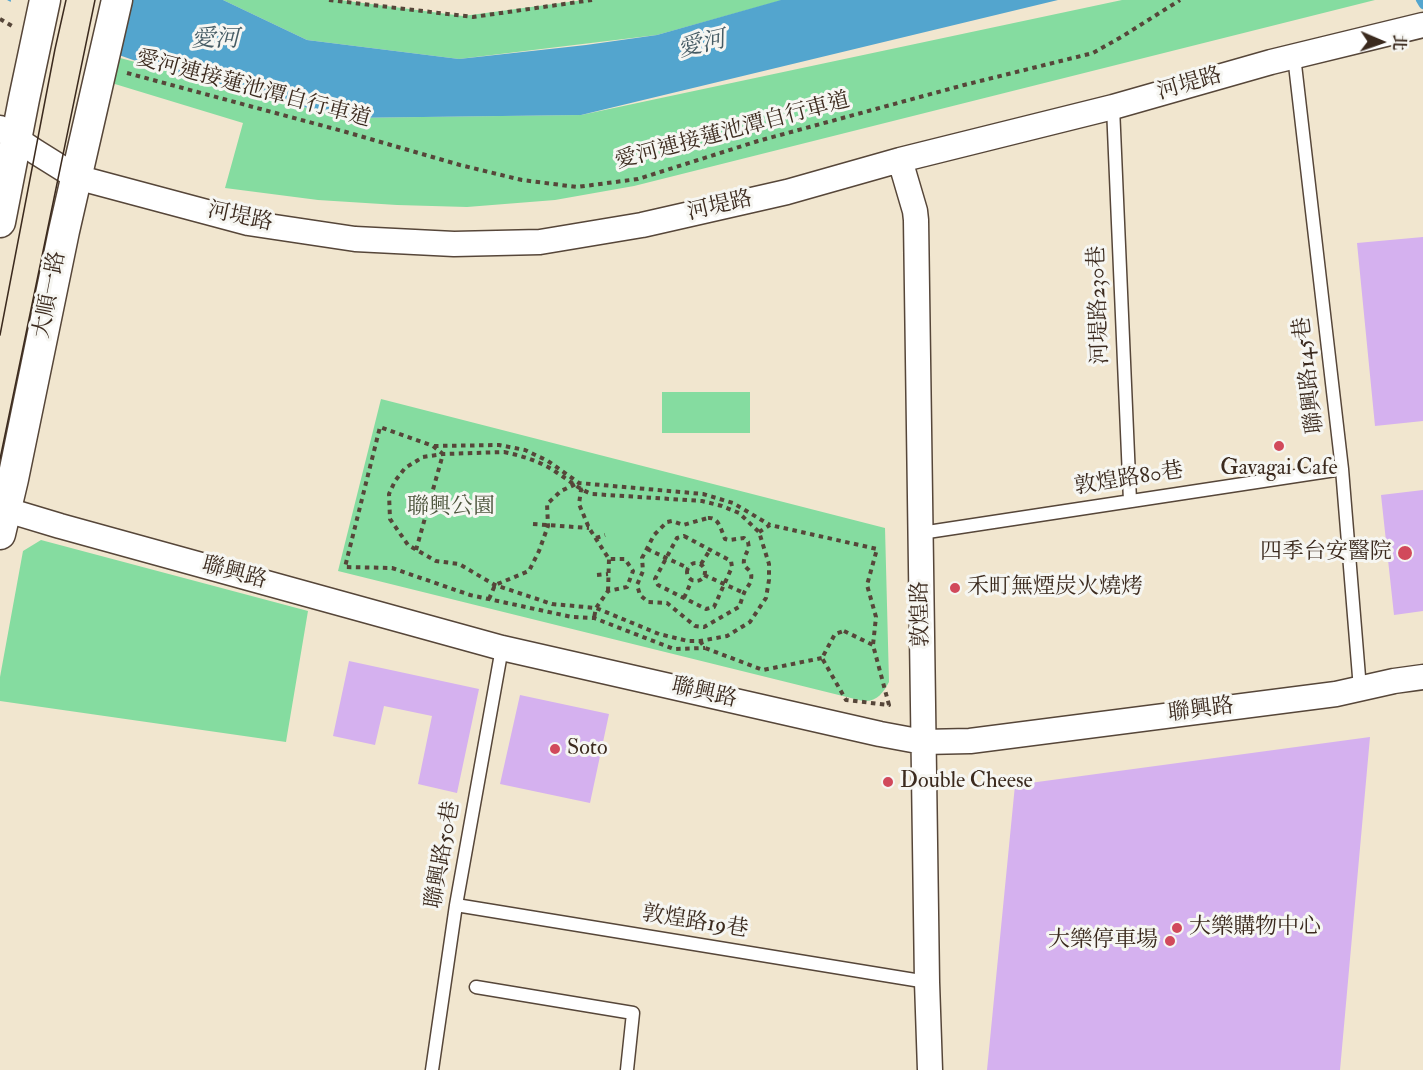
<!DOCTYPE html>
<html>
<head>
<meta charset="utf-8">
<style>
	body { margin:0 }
	#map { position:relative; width:1423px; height:1070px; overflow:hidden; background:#f1e6cf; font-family:"IM FELL Double Pica","Noto Serif TC",serif }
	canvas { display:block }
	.north { position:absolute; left:1351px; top:12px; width:60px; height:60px; -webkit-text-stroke:4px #f6f6f2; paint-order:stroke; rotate:92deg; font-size:16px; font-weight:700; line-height:24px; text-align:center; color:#3b2a1e }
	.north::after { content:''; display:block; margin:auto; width:21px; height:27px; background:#3b2a1e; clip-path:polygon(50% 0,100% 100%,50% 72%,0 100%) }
</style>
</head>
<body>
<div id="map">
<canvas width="1423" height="1070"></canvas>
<div class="north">北</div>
</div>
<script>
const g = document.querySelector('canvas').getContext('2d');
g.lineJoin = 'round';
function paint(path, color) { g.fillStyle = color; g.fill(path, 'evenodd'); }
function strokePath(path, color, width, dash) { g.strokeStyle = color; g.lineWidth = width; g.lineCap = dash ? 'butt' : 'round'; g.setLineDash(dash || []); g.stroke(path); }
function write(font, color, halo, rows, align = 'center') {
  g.font = font + ' "IM FELL Double Pica","Noto Serif TC",serif'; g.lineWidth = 6; g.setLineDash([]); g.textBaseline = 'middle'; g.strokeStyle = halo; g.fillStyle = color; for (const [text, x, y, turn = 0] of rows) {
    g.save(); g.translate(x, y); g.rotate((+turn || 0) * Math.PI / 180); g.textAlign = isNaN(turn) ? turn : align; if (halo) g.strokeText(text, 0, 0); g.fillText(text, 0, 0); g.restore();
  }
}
paint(new Path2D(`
	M223,0H340L463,16L584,0H783L657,35L459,59L307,40Z
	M1122,0H1375L634,186L555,200L467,207L397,205L318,200L225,188L243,123L105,81L109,55L344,118L581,115Z
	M662,392H750V433H662Z
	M381,399L885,528L889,682C883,693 877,702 863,701L338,571Z
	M41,540L308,611L286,742L0,701V677L23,551Z`), '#85dca0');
paint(new Path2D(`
	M7,0H223L307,40L459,59L586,45L657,35L781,0H1058L581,115L344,118L136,61L96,47Z`), '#53a5ce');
paint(new Path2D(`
	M11,0H128L94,50L10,5Z`), '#f1e6cf');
strokePath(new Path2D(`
	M1420,0L1423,5`), '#53a5ce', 8);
paint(new Path2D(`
	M1423,237V421L1375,426L1357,243Z
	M1423,490V611L1394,615L1381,495Z
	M349,661L479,689L457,793L418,784L432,716L384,706L375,745L333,736Z
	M520,695L609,714L590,803L500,784Z
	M1370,737L1340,1070H987L1015,785Z`), '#d5b1ef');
const service = new Path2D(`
	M1294,56L1342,469L1360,689
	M1113,107L1130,501
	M921,533L1342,469
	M456,905L927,982
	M476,987L633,1013L627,1070
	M432,1070L456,905L502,648`);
const minor = new Path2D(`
	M0,128L36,152L76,177L248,223L355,239L454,244L540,242L642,225L787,192L900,160L1113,107L1271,62L1423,25
	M900,160L915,211L916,220L927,982L930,1070
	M0,508L60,526L502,648L880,734L923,742L970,741L1336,694L1394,681L1423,677`);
const tertiary = new Path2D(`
	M0,222L24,99L45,0
	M0,534L13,479L64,231L117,0`);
strokePath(service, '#564639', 15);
strokePath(minor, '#564639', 27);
strokePath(tertiary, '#564639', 33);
strokePath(new Path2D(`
	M329,0L473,17L592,0
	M0,19L12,26
	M127,73L346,132L460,165L522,180L577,187L638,179L758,141L964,85L1093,53L1123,36L1180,0
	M434,446L499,445L525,450L548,461L579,483L703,494L733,503L770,525
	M504,452C522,456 540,461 556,472C569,480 578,489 592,494L702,501L722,506L739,513L759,532L769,564V580L766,598L750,622L727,636L700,641H688L659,634L596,608L552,604L495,585L459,564L436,561L408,545L390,519L389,494L395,481L405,468L423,457L443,454Z
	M583,489L581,490L579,504L589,528L609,559H625L633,571L627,587L608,591L596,608L594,618
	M708,518C719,517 721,530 725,539L729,540L744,538L748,542L749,548C735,573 754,564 751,579C751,584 746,588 744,593C742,597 741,603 739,607L704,627L695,626L667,603L648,602L640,595L637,585L643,571L642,558L654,535L667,522L672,521L683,525Z
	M533,524L589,528
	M759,532L770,525L877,549L867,585L876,617L873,645
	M684,536L731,561L732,567L714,607L706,609L658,585L655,579L677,538Z
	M596,538L605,535
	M647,549L688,568
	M416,550L443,454L433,446L380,427L345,567L392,568L470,595L572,617L594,618L674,649L705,648
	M687 572a9 9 0 1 1 18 0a9 9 0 1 1-18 0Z
	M701,564L710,550
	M597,575L608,574
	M704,575L744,593
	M608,591L609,559
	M684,598L692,580
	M489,599L495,585L529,571L539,551L548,526L547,504L561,491L576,484
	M844,631L873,645L889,705L846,700L822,658L835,634Z
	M700,641L705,648L763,670L822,658`), '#564639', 4, [4.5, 4.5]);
strokePath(service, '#fff', 12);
strokePath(minor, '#fff', 24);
strokePath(tertiary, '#fff', 30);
strokePath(new Path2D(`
	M0,335L55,49L66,0
	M0,459L95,0`), '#3b2a1e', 1.5);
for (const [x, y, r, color] of [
	[1279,446,6,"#d1495b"],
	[1405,553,8,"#d1495b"],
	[955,588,6,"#d1495b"],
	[555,749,6,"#d1495b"],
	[888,782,6,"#d1495b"],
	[1177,928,6,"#d1495b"],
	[1170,941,6,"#d1495b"]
]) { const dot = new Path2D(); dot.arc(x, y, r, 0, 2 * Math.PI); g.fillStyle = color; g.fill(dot); strokePath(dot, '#f6f6f2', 2); }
write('22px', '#3b2a1e', '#f6f6f2', [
	["河堤路",1190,85,-16],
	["愛河連接蓮池潭自行車道",253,90,15],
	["愛河連接蓮池潭自行車道",733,132,-15],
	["河堤路",720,207,-13],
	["河堤路",240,218,12],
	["大順一路",51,295,-79],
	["河堤路230巷",1100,305,-92],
	["聯興路145巷",1310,375,-97],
	["敦煌路80巷",1129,480,-9],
	["聯興路",234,574,15],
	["敦煌路",922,614,-91],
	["聯興路",704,694,13],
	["聯興路",1201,711,-7],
	["聯興路50巷",444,855,-80],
	["敦煌路19巷",695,923,9]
]);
write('22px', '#3b2a1e', '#f6f6f2', [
	["Gavagai Cafe",1279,469,"center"],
	["四季台安醫院",1392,553,"right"],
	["禾町無煙炭火燒烤",967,588],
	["Soto",567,749],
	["Double Cheese",900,782],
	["大樂購物中心",1189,928],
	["大樂停車場",1158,941,"right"]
], 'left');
write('22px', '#4e563e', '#f6f6f2', [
	["聯興公園",451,508]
]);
write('italic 24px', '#455b64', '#f6f6f2', [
	["愛河",215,41],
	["愛河",702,46,-13]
]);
</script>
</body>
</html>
